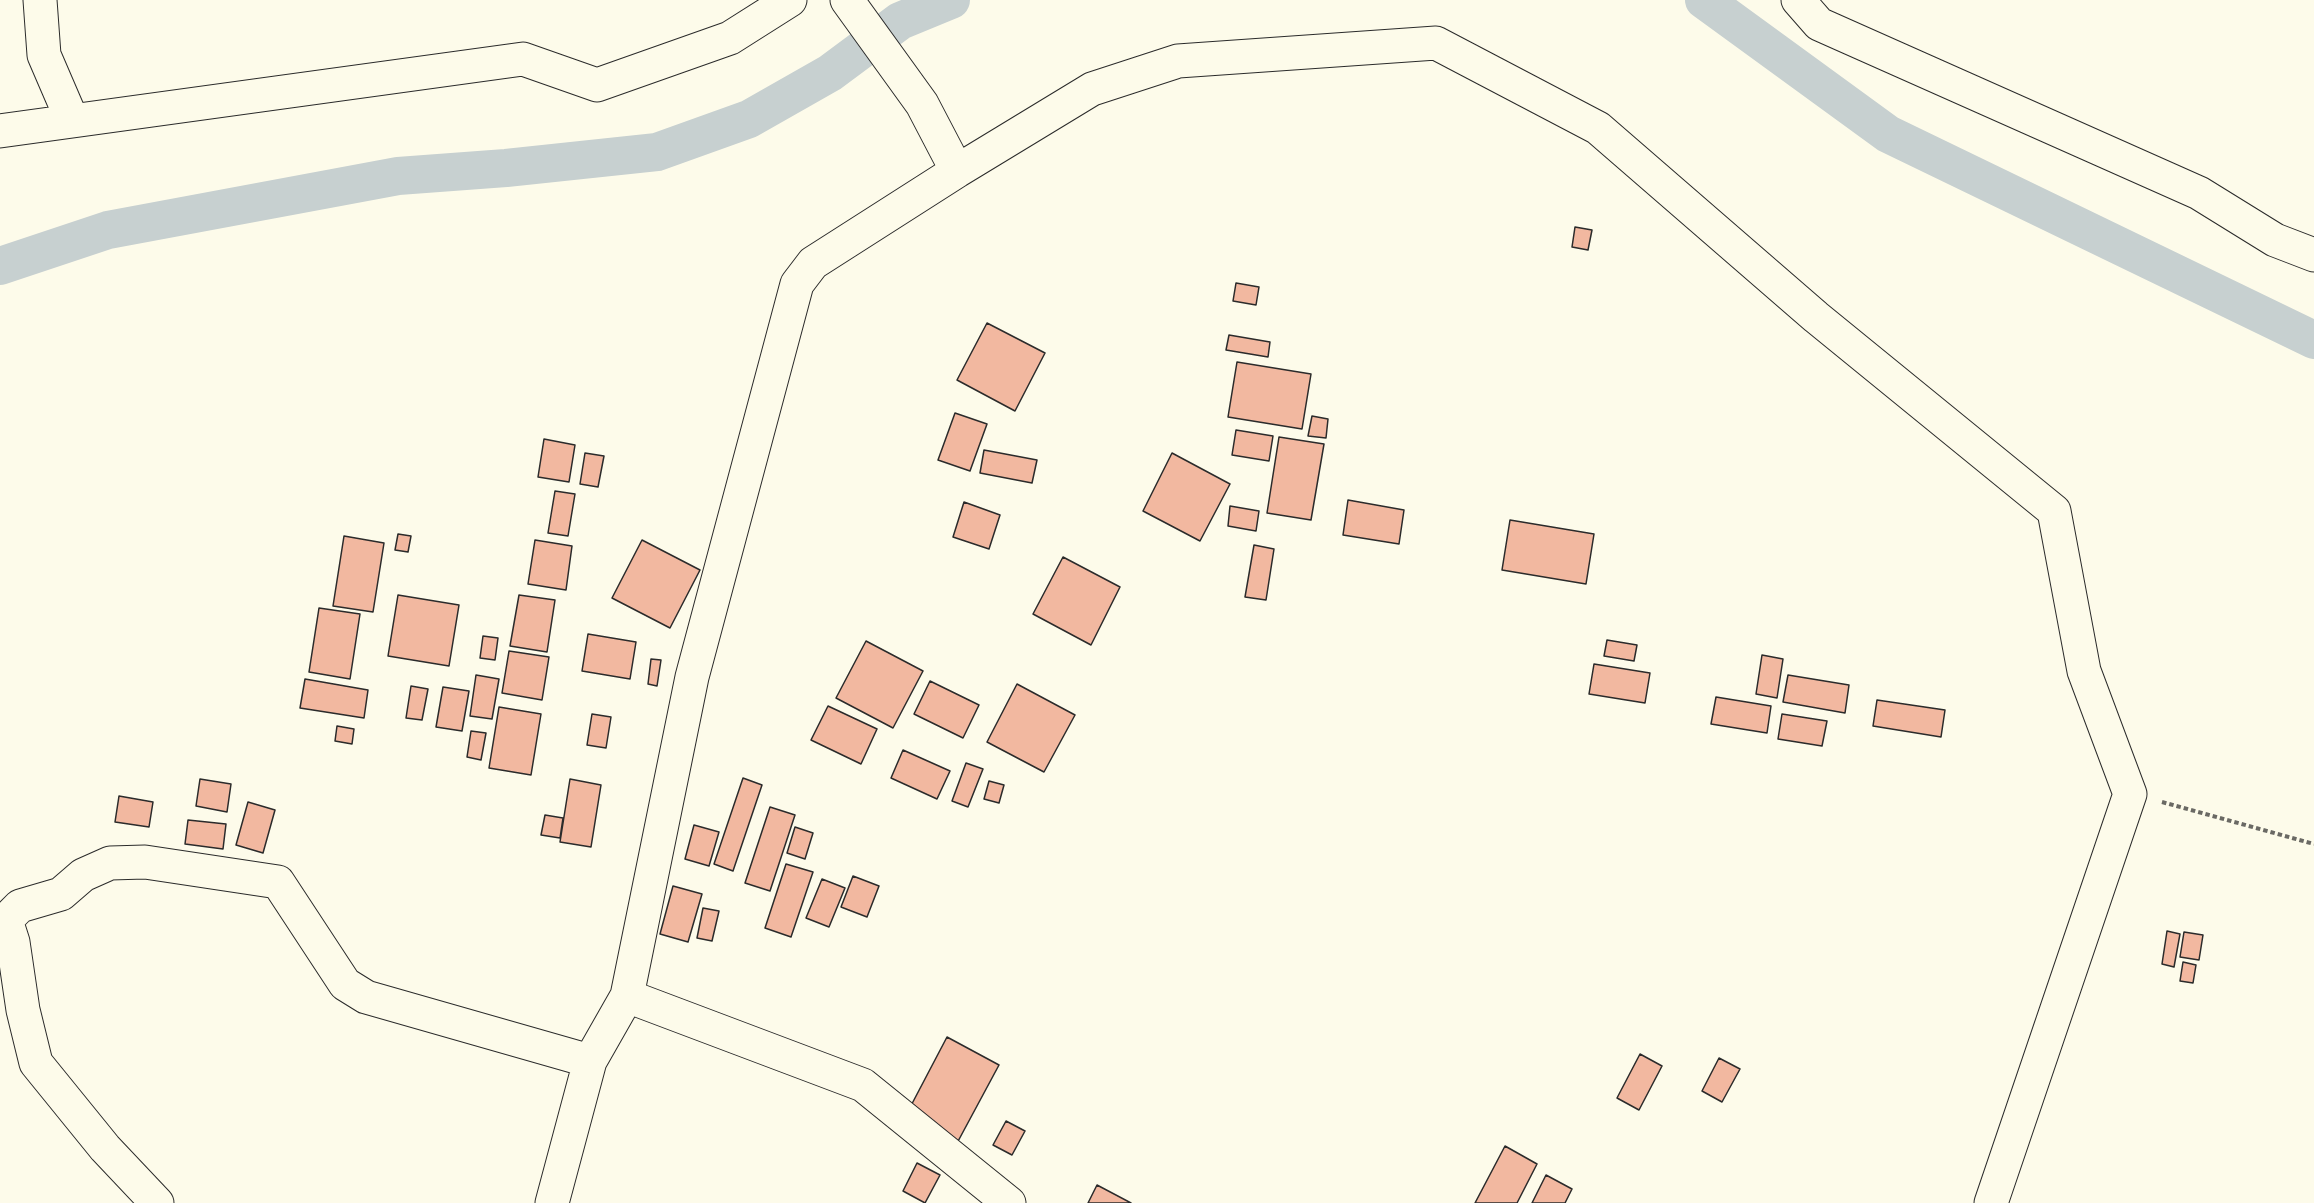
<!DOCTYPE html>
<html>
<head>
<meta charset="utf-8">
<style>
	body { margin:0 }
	canvas { display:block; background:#fdfbea }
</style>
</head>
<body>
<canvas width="2314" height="1203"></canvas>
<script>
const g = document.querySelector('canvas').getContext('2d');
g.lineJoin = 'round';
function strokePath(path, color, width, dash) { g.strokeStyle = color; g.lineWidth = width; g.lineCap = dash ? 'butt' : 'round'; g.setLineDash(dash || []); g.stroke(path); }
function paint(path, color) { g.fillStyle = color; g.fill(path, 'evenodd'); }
strokePath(new Path2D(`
	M1704,0L1888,134L2314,340
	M0,266L108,230L398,176L506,168L657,152L749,119L830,73L900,21L951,0`), '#c7d0d0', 38);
const building = new Path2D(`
	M1575,227L1592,230L1588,250L1572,247Z
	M1236,283L1259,287L1256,305L1233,301Z
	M987,323L1045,353L1015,411L957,380Z
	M1229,335L1270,342L1268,357L1226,350Z
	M1237,362L1311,374L1302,429L1228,417Z
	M955,413L987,424L970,471L938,460Z
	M1312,416L1328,419L1326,438L1308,436Z
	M1236,430L1273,436L1269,461L1232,455Z
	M1279,437L1324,444L1311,520L1267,513Z
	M544,439L575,445L569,482L538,477Z
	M984,450L1037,460L1032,483L980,473Z
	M585,453L604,456L598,487L580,484Z
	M1172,453L1230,484L1200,541L1143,511Z
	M555,491L575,494L568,536L548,533Z
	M1348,500L1404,510L1399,544L1343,535Z
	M964,502L1000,515L989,549L953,537Z
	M1230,506L1259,511L1256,531L1228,526Z
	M1510,520L1594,534L1586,584L1502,570Z
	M398,534L411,536L408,552L395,550Z
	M344,536L384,543L373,612L333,606Z
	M535,540L572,546L566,590L528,584Z
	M642,540L700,570L670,628L612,598Z
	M1254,545L1274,549L1266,600L1245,597Z
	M1063,557L1120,587L1091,645L1033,614Z
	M398,595L459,605L449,666L388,656Z
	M519,595L555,600L547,652L510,646Z
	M319,608L360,614L350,679L309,672Z
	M588,634L636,642L630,679L582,671Z
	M483,636L498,638L495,660L480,658Z
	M1607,640L1637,645L1634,661L1604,656Z
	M866,641L923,671L893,728L836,698Z
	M509,651L549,657L542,700L502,693Z
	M1762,655L1783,659L1777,698L1756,694Z
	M651,659L661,660L657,686L648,684Z
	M1594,664L1650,673L1645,703L1589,694Z
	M476,675L499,679L492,719L470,716Z
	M1788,675L1849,685L1845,713L1783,702Z
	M305,679L368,690L364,718L300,708Z
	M930,681L979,705L963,738L914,714Z
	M1017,684L1075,715L1044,772L987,742Z
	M411,686L428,689L422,720L406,718Z
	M443,687L469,691L462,731L436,727Z
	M1716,697L1771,706L1767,733L1711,724Z
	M1877,700L1945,710L1941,737L1873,726Z
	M828,706L877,729L861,764L811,740Z
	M499,707L541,714L531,775L489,768Z
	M592,714L611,717L606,748L587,745Z
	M1782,714L1827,721L1822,746L1778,739Z
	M337,726L354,729L352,744L335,741Z
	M471,731L486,733L481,760L467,757Z
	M903,750L950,771L937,799L891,778Z
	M966,763L983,769L968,807L952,801Z
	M743,778L762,785L733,871L714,864Z
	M200,779L231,784L227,812L196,806Z
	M570,779L601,785L591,847L560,842Z
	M989,781L1004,785L999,803L984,799Z
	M119,796L153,802L149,827L115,822Z
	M248,802L275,810L263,853L236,845Z
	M770,807L795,815L770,891L745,883Z
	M545,815L563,818L560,838L541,835Z
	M188,820L226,824L223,849L185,844Z
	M694,825L719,832L709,866L685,859Z
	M795,827L813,833L805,859L787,853Z
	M786,864L813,872L791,937L765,928Z
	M853,876L879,886L867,917L841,907Z
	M822,879L845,888L829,927L806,918Z
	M673,886L702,894L688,942L660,934Z
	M703,908L719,911L712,941L697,938Z
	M2167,931L2180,934L2174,967L2162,964Z
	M2184,932L2203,935L2199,960L2180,957Z
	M2183,962L2196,965L2193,983L2180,981Z
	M947,1037L999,1065L956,1145L905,1117Z
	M1640,1054L1662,1066L1639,1110L1617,1098Z
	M1719,1058L1740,1069L1722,1102L1702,1091Z
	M1006,1121L1025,1131L1012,1155L993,1145Z
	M1505,1146L1537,1164L1517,1203H1475Z
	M917,1163L940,1175L925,1203L903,1191Z
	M1546,1175L1572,1189L1565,1203H1532Z
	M1097,1185L1131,1203H1088Z`);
paint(building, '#f2b8a0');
strokePath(building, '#2b2b2b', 1.5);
const minor = new Path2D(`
	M40,0L44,55L72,120
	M847,0L922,104L957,171L813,263L797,284L692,677L627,996L863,1085L1009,1203
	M1798,0L1819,24L2199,193L2275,240L2314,255
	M0,131L523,59L597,85L730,38L790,0
	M957,171L1092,89L1178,61L1436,43L1598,128L1816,317L2054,511L2084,671L2130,794L1991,1203
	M157,1203L105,1148L36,1063L23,1010L13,942L6,920L20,906L61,894L83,875L110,863L145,862L278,882L345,984L366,997L590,1061
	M552,1203L590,1061L627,996`);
strokePath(minor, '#2b2b2b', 35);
strokePath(new Path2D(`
	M2162,802L2314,844`), '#6a6964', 4, [4.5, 3]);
strokePath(minor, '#fdfbea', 33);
</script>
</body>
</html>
